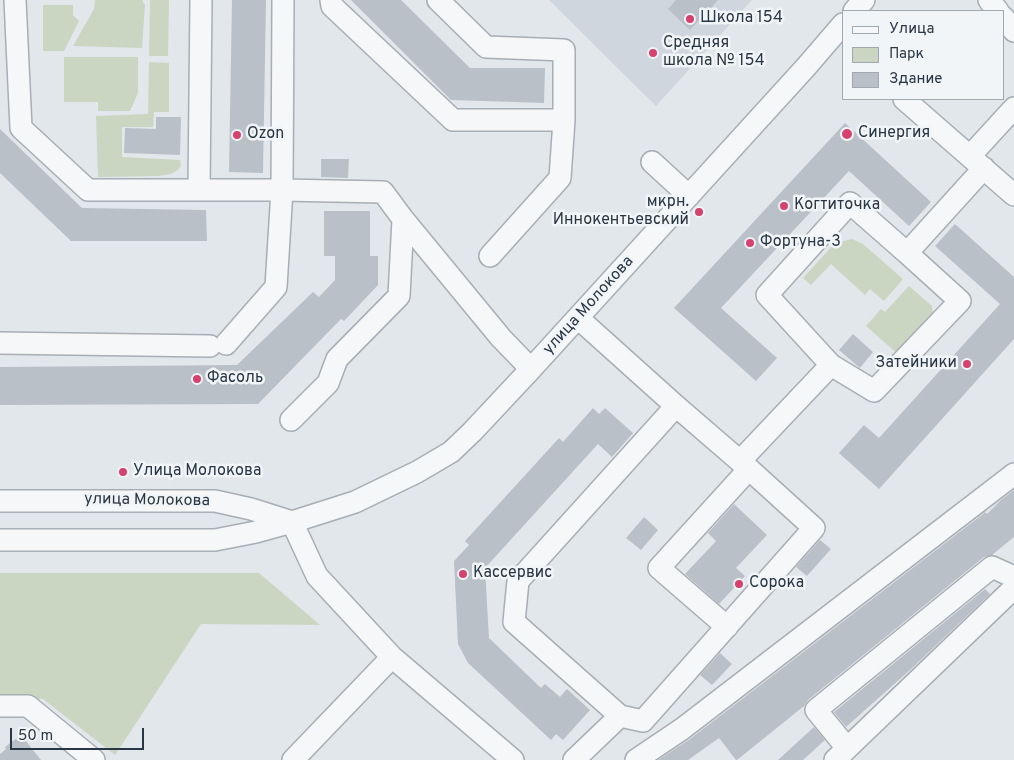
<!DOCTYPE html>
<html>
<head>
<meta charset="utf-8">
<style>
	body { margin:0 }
	#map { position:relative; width:1014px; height:760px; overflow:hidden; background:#e2e7eb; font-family:Overpass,sans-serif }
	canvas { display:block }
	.legend { position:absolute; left:842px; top:10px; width:162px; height:90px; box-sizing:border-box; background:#f1f5f8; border:1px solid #a1a9b0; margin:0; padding:6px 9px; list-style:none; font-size:15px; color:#293643 }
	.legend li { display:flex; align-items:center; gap:10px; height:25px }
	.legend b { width:25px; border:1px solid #a1a9b0 }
	.scale { position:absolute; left:10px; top:728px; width:134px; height:22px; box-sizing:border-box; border:2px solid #293643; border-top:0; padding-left:6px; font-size:15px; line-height:18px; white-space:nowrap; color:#293643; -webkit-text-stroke:4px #f1f5f8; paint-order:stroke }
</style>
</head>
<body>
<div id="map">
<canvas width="1014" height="760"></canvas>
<ul class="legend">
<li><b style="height:6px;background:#f5f7f9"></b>Улица</li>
<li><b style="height:14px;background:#cad5c2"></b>Парк</li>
<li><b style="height:14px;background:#b9c0c8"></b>Здание</li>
</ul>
<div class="scale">50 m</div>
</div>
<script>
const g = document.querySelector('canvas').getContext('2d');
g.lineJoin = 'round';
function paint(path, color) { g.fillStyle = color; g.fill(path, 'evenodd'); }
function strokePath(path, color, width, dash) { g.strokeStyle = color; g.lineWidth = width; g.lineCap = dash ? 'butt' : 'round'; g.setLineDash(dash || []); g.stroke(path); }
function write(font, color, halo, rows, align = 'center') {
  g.font = font + ' Overpass,sans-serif'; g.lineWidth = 5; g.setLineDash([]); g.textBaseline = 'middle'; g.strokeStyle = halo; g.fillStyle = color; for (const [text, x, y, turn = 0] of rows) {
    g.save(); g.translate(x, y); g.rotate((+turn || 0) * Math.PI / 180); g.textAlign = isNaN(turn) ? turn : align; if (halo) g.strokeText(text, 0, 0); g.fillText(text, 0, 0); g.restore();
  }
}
paint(new Path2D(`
	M549,0H752L656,106Z`), '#d0d6dd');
paint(new Path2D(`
	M95,0H143V3L145,4L142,48L73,46L94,9Z
	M150,0H169L168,56H149Z
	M43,5H73V15L79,21L64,51H43Z
	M64,57H138V93L130,111H98V102H64Z
	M149,62L169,63V112H154L153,127H122V157L180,160L181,166L178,170L171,174L158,176L98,177L96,116L148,114Z
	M852,239L863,244L903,279L884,301L870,289L865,295L831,264L811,285L803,278L836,242L838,244L840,242Z
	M909,286L932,306L933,314L900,356L866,326L881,309L885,312Z
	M0,573H259L320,625L201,624L115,755L43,699H0Z`), '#cad5c2');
paint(new Path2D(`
	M232,0H266L263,173L229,172Z
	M351,0H401L470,68H545L544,103L451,100Z
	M676,0H718L690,30L668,9Z
	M156,117H181L180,155L124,153L125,128L156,129Z
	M845,123L931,202L909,226L849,171L721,308L777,358L756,381L674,308Z
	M0,129L82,208L206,210L207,241H71L0,173Z
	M321,159H349L348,178L321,177Z
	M324,211H370V256H378V285L344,321L341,319L258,404L0,405V367L237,365L313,292L319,297L335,280V256H324Z
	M955,224L1014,277V339L879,489L839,453L864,425L879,438L1000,304L935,246Z
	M853,334L873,352L860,368L839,350Z
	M593,408L599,414L605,408L633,433L612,457L598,444L485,568L489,638L541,688L545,684L560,697L567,689L590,710L563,740L556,734L551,740L468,663L458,644L454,561L469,545L465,541L559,438L563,442Z
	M1014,490V537L992,555L984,557L808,700L804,706L737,760H736L719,738L688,760H658L690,739L983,514L985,512L987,514L1001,500Z
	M734,504L767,535L736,568L745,576L719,604L685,574L716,541L708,533Z
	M644,517L658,530L641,550L626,538Z
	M820,540L831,549L807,576L796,567Z
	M985,589L990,594L910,670L846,727L834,712Z
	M720,653L732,664L712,685L700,675Z
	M814,727L825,740L803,760H778Z
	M21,735L41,760H0V754L6,749L5,747Z`), '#b9c0c8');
const minor = new Path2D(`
	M15,0L21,128L88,190H199L201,0
	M331,0L332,6L453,120H564V50L486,47L438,0
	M989,0L998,11
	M854,11L864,0
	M1003,17L1014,31
	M904,99L1014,195
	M970,156L1014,108
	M652,162L689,196
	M199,190H282L383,192L403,219L399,296L337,359L328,383L291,420
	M403,219L501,338L531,369
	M490,256L560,178L564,120
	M578,318L676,406L749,469L814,528L643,721L620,716L514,622L518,581L676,406
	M0,343L210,346
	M226,344L276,287L282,190L283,0
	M831,365L767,295L850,203L907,253L984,168
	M0,501H215L251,509L292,522
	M292,522L317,576L392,657L513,760
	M0,540H215L256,532L292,522L355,502L417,472L451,452L472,432L531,369L806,67L843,24
	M727,627L659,568L749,469L740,461L831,365L874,391L960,301L907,253
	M0,706H28L94,760
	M847,748L816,710L992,567L1014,577
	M293,760L392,657
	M574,760L620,716
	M636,760L682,729L1014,474
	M835,760L1014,588`);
strokePath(minor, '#a7aeb5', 24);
strokePath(minor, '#f5f7f9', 21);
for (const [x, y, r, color] of [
	[690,19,5,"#d4426d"],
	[653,53,5,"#d4426d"],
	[847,134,6,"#d4426d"],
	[237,135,5,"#d4426d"],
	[784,206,5,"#d4426d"],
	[699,212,5,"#d4426d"],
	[750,243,5,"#d4426d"],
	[967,364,5,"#d4426d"],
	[197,379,5,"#d4426d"],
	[123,472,5,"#d4426d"],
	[463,574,5,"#d4426d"],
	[739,584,5,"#d4426d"]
]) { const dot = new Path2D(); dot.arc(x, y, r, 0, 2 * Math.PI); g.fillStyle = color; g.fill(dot); strokePath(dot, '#f1f5f8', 2); }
write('16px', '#293643', '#f1f5f8', [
	["Школа 154",700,19],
	["Средняя",663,44],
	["школа № 154",663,62],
	["Синергия",858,134],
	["Ozon",247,135],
	["мкрн.",689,203,"right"],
	["Иннокентьевский",689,221,"right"],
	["Когтиточка",794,206],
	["Фортуна-3",760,243],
	["Затейники",957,364,"right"],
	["Фасоль",207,379],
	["Улица Молокова",133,472],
	["Кассервис",473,574],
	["Сорока",749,584]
], 'left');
write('16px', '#293643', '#f1f5f8', [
	["улица Молокова",589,306,-48],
	["улица Молокова",147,501,1]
]);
</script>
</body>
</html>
